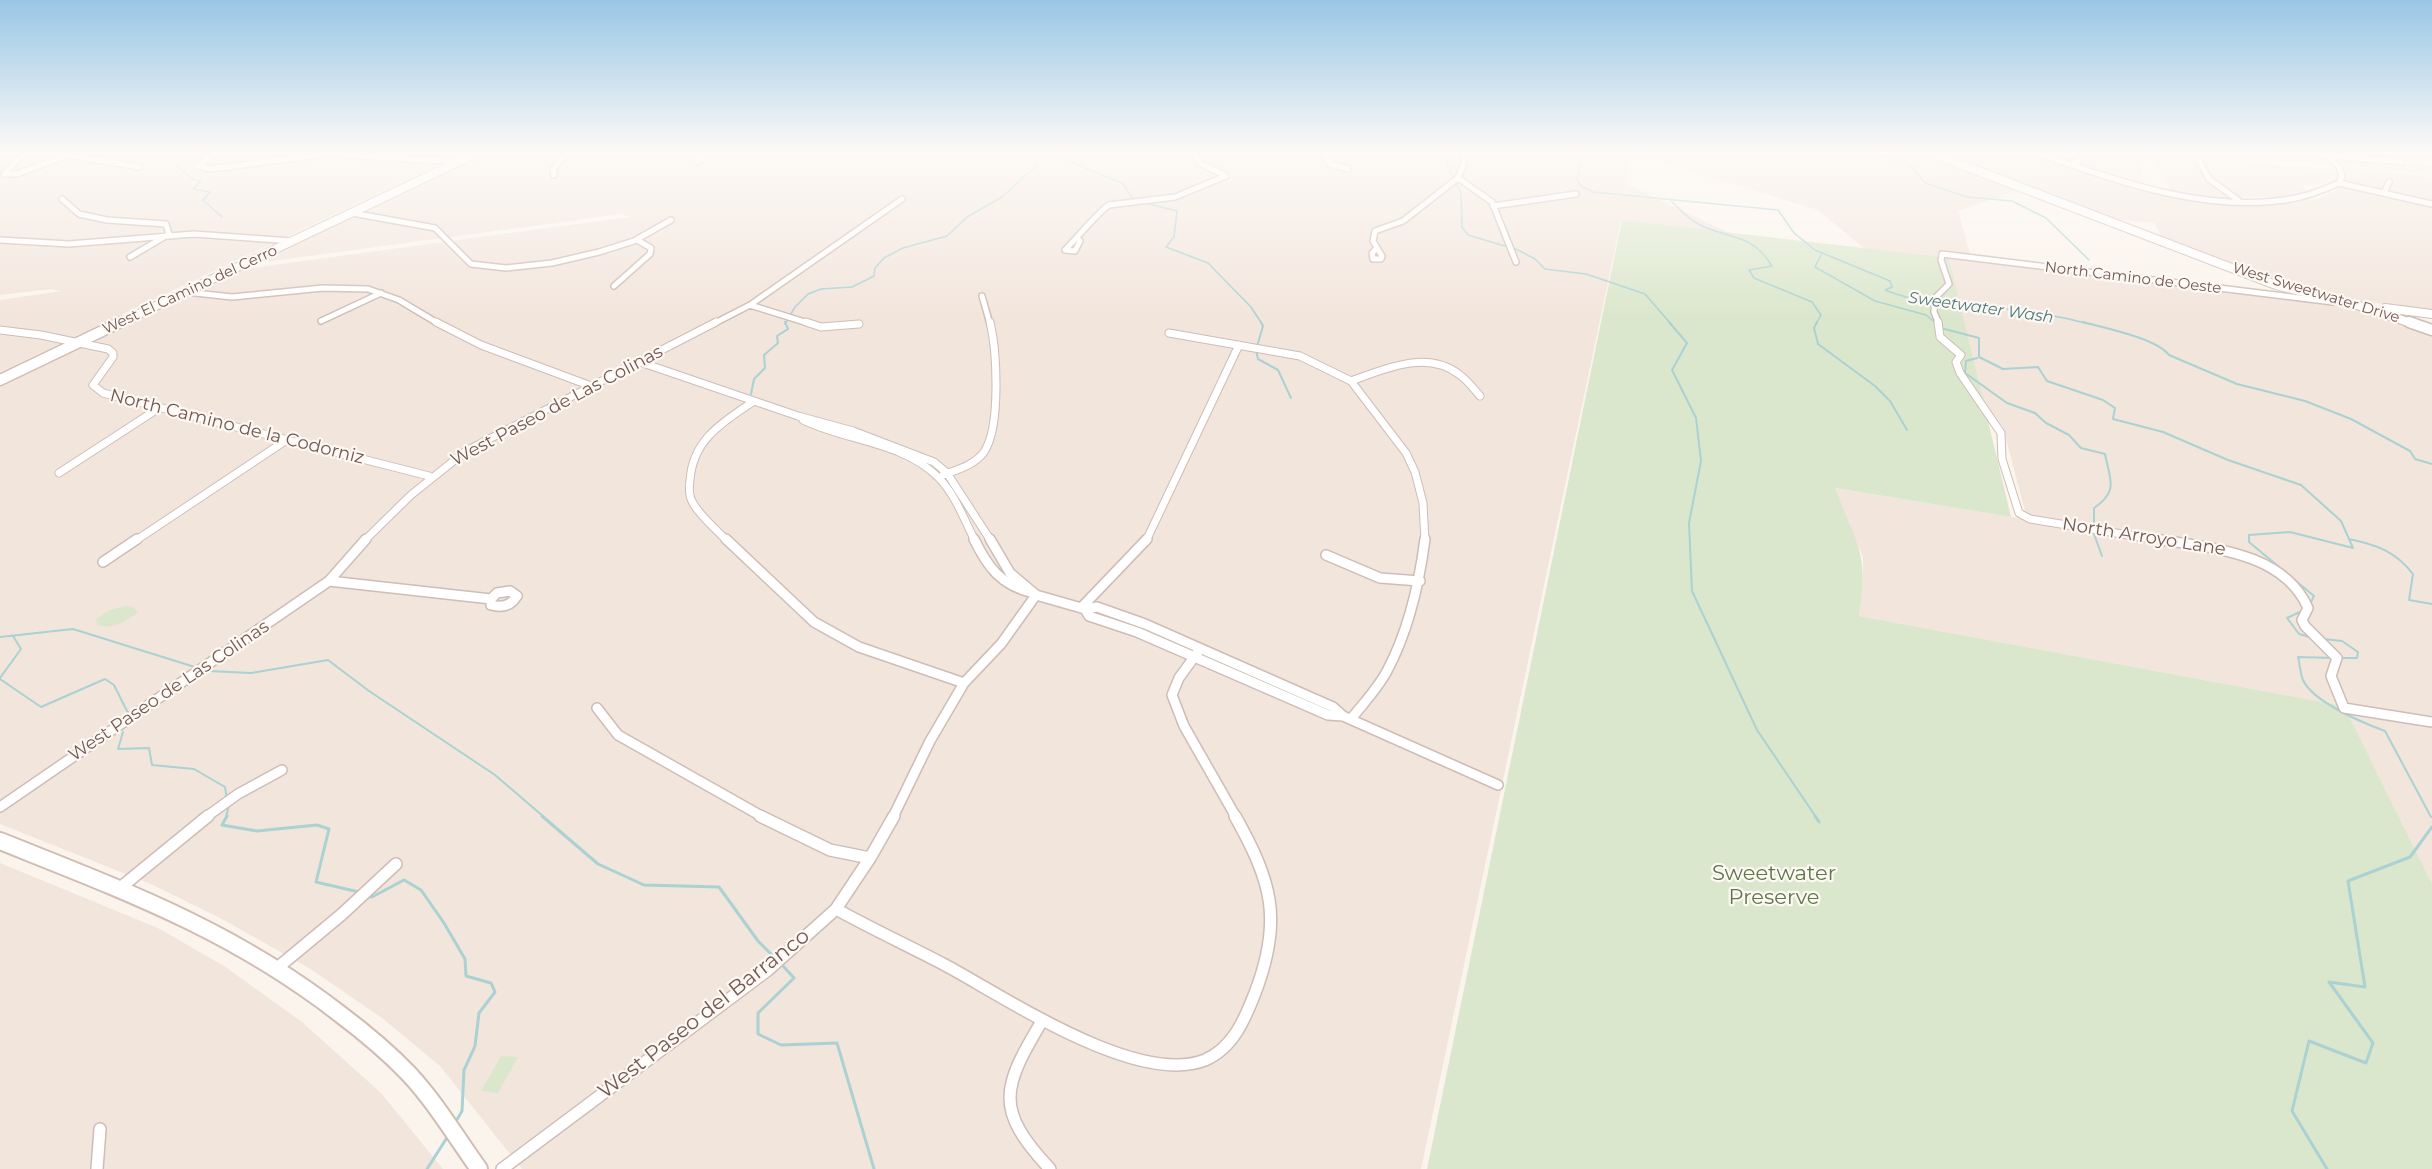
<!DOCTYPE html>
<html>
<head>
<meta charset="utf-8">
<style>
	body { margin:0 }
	canvas { display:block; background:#fbf4ed }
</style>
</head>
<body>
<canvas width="2432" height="1169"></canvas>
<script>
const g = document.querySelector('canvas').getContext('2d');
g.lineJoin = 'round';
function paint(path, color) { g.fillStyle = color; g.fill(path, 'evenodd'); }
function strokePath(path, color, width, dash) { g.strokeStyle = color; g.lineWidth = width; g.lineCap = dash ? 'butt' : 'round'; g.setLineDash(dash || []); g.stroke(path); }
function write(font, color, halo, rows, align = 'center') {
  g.font = font + ' Montserrat,sans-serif'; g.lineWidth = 4.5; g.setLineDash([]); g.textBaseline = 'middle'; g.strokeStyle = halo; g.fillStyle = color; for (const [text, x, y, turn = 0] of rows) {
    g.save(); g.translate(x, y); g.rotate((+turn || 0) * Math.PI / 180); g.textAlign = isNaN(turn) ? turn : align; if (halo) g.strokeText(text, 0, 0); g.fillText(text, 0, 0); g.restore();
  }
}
paint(new Path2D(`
	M0,153H464L0,372V300L62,291L51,289L0,295Z
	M484,153H1921L2018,190L1958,211L1972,261L2344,306L2432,334V884L2344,706L1859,616L1863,579V557L1834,488L2023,519L2025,511L2003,427L1982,398L1949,259L1865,249L1818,210L1631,153L1627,184L1729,233L1621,220L1421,1169H522L440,1066L382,1018L309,968L222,919L151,884L0,824V386L244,269L629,217L621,214L250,264Z
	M1939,153H2026L2096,178L2138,189L2192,198L2294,203L2320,198L2343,186L2432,207V311L2327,296L2259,275L2163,239L2154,223L2107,218Z
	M2089,153H2131L2140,159L2145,185L2078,166Z
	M2149,153L2226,155L2272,165L2347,172L2345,167L2432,177V202L2330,179L2319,185H2303L2306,192L2303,194L2278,197H2223L2171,190Z
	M2226,153H2390L2397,157L2387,159L2390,163L2410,165L2416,162L2432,167V175L2327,163L2269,160Z
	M0,863L158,928L224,966L302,1022L381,1093L443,1169H0Z`), '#f2e5dc');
paint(new Path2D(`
	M1622,220L1949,258L2011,517L1835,488C1856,543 1870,553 1859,616L2344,706L2432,884V1169H1427Z
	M126,606L133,607L138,612C126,622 112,630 97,625L96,619L110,610Z
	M501,1056L518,1057L498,1093L481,1091Z`), '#dbe7cc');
strokePath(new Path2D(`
	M205,153L177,166L192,179L201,181L193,189L210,192L203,200L222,217
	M1057,153L1080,166L1122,183L1134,200
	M1445,153L1447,165L1461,193L1462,227L1468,235L1518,250L1535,259L1545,269L1586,274L1645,294L1671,324
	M1586,153L1581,160L1577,180L1581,186L1593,192L1778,210L1794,233L1815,250L1890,281L1892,287L1885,290C1919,304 1953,304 1989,307C2023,310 2056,315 2089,324
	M1878,153L1911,166L1925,183L1967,197L2012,201L2046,218L2089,260
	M1671,201C1680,209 1689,220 1700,225C1731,240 1752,233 1772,266L1749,270L1754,278L1812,302L1821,315L1816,324
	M1145,203L1177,211L1174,237L1166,247L1208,263L1251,307L1262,324
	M1821,255L1815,267L1875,301L1926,315L1937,324
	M785,324L795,307L808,294L821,289L852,287L874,276L875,268L884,258L903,248L947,236L967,217L1002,197L1037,165L1034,153`), '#aad2d3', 1.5);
strokePath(new Path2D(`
	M1261,322L1263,326L1256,350L1258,359L1278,370L1291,398
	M1669,322L1687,343L1672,370L1696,418L1701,461L1689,523L1692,591L1757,730L1816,817
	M1817,322L1814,328L1818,344L1875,386L1890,401L1907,430
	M1935,322L1937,324
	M2083,322C2104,328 2156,338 2169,355L2237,384L2305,401L2351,419L2410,451L2415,459L2432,464
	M1941,328L1979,338V357L2003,369L2038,367L2047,381L2103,400L2115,408L2113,419L2163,432L2228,460L2301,485L2341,521L2353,548L2290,532L2249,535V542L2314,596L2309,606
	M1977,358L1966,361L1965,373L2007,403L2035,413L2046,423L2069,435L2081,448L2105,454C2110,480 2119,491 2094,508V534L2102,556
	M751,394L754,379L765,368L764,355L778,343L777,336L788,329L785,322
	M2349,539C2377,545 2395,551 2413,574L2409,600L2432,604
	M2302,611L2287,618L2299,634L2310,637
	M0,637L73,629L198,668
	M2324,639L2342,641L2358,652L2357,658H2338
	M2333,658L2298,657C2300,664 2300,673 2303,680C2313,702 2363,723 2385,731L2431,817
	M208,671L251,673L328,660L369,691L495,775L544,817
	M0,678L21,649L13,636
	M0,679L41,707L105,679L114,685L128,713
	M123,732L118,749L149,748L152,765L194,769L225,787L227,799
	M226,817L229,805`), '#aad2d3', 2);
strokePath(new Path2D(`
	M227,816L222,825L257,831L317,825L329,829L316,882L359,892
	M542,816L598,864L644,885L719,887L758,941L773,956
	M1815,816L1819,822
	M368,896L372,897L404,880L421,890L444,923L465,959L466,976L491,983L495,992L479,1013L475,1046L464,1070L462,1111L455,1123
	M783,966L794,978L758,1013V1034L781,1045L837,1043L874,1169
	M427,1169L448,1136
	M2327,1169L2292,1111L2309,1041L2366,1063L2373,1043L2329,982L2365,987L2348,881L2410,857L2432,827`), '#aad2d3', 3);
const streetFar3 = new Path2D(`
	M215,153L197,166L211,169L327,154L459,162
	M1325,153L1330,164L1348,169
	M2037,153C2117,181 2210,215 2296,198C2311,195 2325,189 2339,183L2342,176L2339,167L2325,153
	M2298,153L2402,162
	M68,155L139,167
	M2198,159L2209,179L2238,200
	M698,162L705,153
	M2068,164L2077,162L2083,153
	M4,174H17L73,153
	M4,174L25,153
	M554,175L553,170L565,153
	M1458,178L1492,202L1516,262
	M2339,183L2432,204
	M2384,193L2389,182
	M62,199L79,214L107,220L166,224L169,234L130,257
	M1493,206L1576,194
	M352,213L435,228L471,264L506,268L552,263L599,252L634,241L671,220
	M1078,239L1080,241L1075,251L1065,250C1075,240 1100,210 1109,205L1175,197L1226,176L1200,163L1194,153
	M0,240L69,244L194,234L292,241
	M1375,250L1372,253L1373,259H1381L1382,256L1373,241L1375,231L1403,221L1458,178L1464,163L1462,153
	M614,286L650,254L651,248L637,240
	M186,292L232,297L323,288L368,289L399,300L439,324
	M982,296L990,324
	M750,305L811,324
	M321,321L381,293
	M713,324L750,305L902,199
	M1939,324L1934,312L1935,298L1949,284L1941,260L1942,254L2333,302`);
const streetFar2 = new Path2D(`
	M436,322L481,345L591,386
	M806,322L821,327L859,324
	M1938,322L1940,337L1961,355L1956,362L1960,373L2001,433L2002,459L2019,513L2030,519L2165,541
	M0,330L41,335L108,349L113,353V357L93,385L103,393L429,476
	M1169,333L1300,356L1351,381L1406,453L1415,472L1423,503L1425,541
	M640,362L798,416L853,431L934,462L947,473L991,541
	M1351,381C1385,369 1427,349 1460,375C1468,381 1474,389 1480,396
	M803,420C846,441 903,442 938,477C955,494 964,519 975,541
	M59,473L159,408
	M943,475C956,470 975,465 984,452C1001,427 997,351 990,322
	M135,541L285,441
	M364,541L411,495L466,451L716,322
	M727,541C716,529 700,516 693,503C689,497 689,487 690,480C693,439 723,422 754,401
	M1146,541L1239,345`);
const streetFar1 = new Path2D(`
	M726,539L814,622L859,647L964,683
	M974,539C988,568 1001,585 1033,593
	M990,539L1010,573L1036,595L1085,609L1097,607L1145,624L1333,707L1343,716L1498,785
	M2156,539C2208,548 2283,551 2308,608L2302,620L2305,626L2337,658L2331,676L2344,708L2432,722
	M1326,555L1380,578L1420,581
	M103,562L137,539
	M329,581L491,599
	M510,591L517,596C511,606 502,608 491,605V599L497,593Z
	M1081,608L1147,539
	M1085,609L1089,616L1137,632L1328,715L1343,716
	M1200,649L1179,678L1172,695L1184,726L1236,817
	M597,708L618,735L763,817
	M1351,719C1363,704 1378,688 1387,671C1409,630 1419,585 1425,539
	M0,807L329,581L366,539
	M206,817L238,794L282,770
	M893,817L930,741L964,683L1001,644L1036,595`);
const street = new Path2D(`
	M760,816L830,850L870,858
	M120,888L208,816
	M836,909C872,929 909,946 945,965C1005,997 1137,1087 1205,1060C1233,1048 1245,1019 1255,993C1283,920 1272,882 1235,816
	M276,969L341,915L396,864
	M1042,1021C1002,1088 994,1109 1050,1169
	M97,1169L100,1129
	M502,1169L768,970L836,909L870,858L894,816`);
const secondaryFar2 = new Path2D(`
	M1931,153L2276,285L2357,305L2414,324
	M2385,308L2432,314
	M118,324L477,153`);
const secondaryFar1 = new Path2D(`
	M2409,322L2432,330
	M0,380L121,322`);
const secondary = new Path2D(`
	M0,841C125,891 232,930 340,1014C364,1032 388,1052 409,1074C436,1103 456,1137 479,1169`);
strokePath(streetFar3, '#cebdb6', 8);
strokePath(streetFar2, '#cebdb6', 9);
strokePath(streetFar1, '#cebdb6', 12);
strokePath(street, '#cebdb6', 14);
strokePath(secondaryFar2, '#d1bdb4', 10);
strokePath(secondaryFar1, '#d1bdb4', 13);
strokePath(secondary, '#d1bdb4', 20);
strokePath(streetFar3, '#fff', 5);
strokePath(streetFar2, '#fff', 7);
strokePath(streetFar1, '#fff', 9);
strokePath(street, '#fff', 11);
strokePath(secondaryFar2, '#fff', 8);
strokePath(secondaryFar1, '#fff', 10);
strokePath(secondary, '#fff', 16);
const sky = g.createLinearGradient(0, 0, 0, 317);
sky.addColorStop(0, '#99c6e6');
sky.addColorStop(0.48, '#fdfaf7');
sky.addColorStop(1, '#fdfaf700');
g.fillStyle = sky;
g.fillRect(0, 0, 2432, 317);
write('15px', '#745952', '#fdf8f3', [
	["North Camino de Oeste",2133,278,7],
	["West El Camino del Cerro",190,290,-25],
	["West Sweetwater Drive",2316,293,17]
]);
write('italic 16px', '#4a7b7d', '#fdf8f3', [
	["Sweetwater Wash",1981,308,8]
]);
write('18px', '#745952', '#fdf8f3', [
	["West Paseo de Las Colinas",557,406,-28],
	["North Camino de la Codorniz",237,427,14],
	["North Arroyo Lane",2144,537,9],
	["West Paseo de Las Colinas",169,691,-34]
]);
write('21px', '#5e784b', '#fdf8f3', [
	["Sweetwater",1774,874],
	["Preserve",1774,898]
]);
write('21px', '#745952', '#fdf8f3', [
	["West Paseo del Barranco",704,1014,-38]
]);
</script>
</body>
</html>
